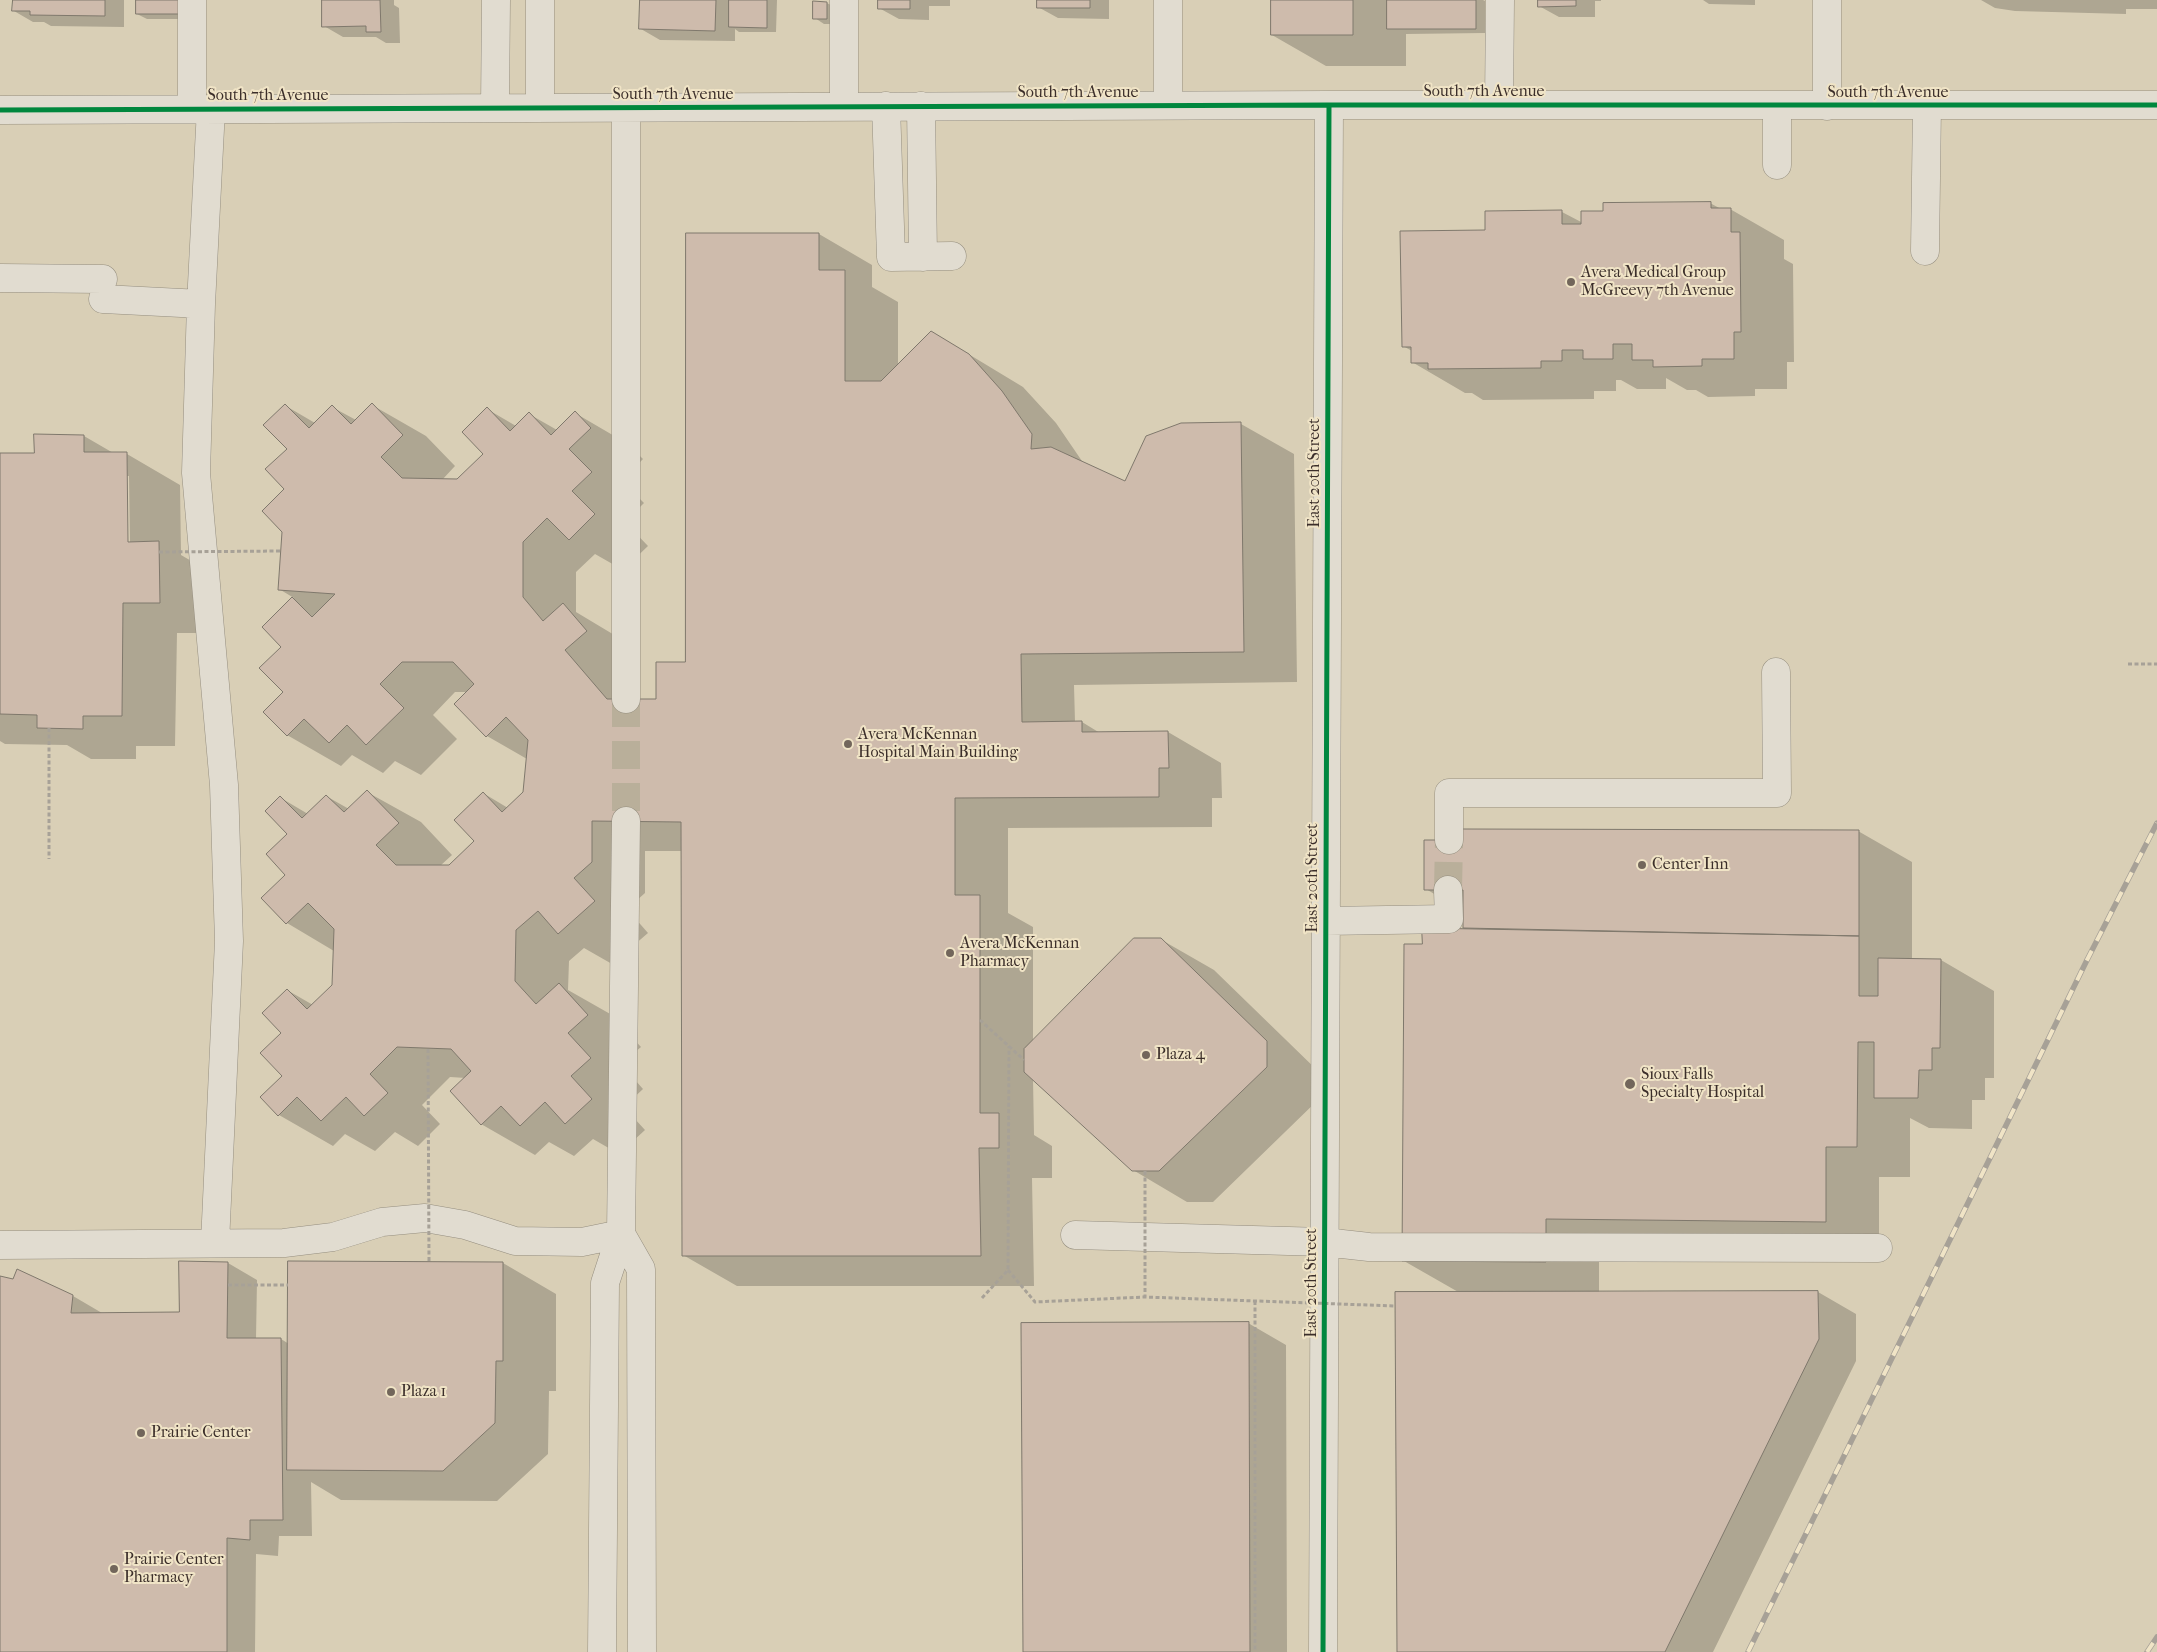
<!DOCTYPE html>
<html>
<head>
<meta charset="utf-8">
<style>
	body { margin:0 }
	canvas { display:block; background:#d9cfb6 }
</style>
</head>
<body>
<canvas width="2157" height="1652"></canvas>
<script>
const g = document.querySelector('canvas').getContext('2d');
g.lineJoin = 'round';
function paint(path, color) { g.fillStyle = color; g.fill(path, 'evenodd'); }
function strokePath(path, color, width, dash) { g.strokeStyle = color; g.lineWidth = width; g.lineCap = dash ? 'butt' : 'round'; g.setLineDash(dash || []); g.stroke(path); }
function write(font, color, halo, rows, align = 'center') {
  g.font = font + ' "IM FELL French Canon",serif'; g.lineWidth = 4; g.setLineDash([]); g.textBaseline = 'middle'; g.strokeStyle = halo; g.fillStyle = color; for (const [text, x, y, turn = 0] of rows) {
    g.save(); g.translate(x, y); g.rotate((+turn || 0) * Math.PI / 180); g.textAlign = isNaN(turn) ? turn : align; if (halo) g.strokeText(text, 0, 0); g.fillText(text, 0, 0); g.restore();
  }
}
paint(new Path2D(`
	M14,0H124V27L51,26L44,22H33L14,11Z
	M137,0H190V19H147L137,14Z
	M323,0H394V5L399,8L400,43H386L376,37H343L324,26Z
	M641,0H777L776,32H739L735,29V41L660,40L641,29Z
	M879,0H950V6H929V20L899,19L879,8Z
	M1038,0H1109V19L1058,18L1038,7Z
	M1273,0H1483L1485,1V33L1406,34V66H1326L1272,35Z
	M1539,0H1601V1H1595V17H1559L1539,6Z
	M1703,0H1755V5L1709,4Z
	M1981,0H2157V9H2126V14L2015,11L1995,8Z
	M827,3L836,8V24H824L815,18Z
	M1710,203L1721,209H1730L1784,240V259L1793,264L1794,362H1787V389H1755V396L1708,397L1696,390H1687L1666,378V389H1637L1621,380H1616V391H1594V399L1483,400L1472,393H1465L1412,362V351L1403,346L1487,232L1486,213L1562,212L1583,223Z
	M819,234L872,265V287L898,302V365L932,332L1023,387L1056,423L1084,464L1125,483L1241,424L1294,454L1297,682L1074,685L1075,722H1082L1100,733L1168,732L1221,763L1222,798H1212V827L1008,828V913L1033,927V1041L1160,939L1214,970L1320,1073V1098L1213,1202H1187L1133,1170L1033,1078L1034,1135L1052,1146V1178H1032L1034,1286H737L683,1255L682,851H645V893L627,909L648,933L612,964L584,948L569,961L568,990L612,1015L641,1047L621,1064L643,1089L624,1107L645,1130L619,1154L593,1139L574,1156L549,1142L535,1155L481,1124L466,1078L450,1077L422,1105L440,1124L418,1146L395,1132L375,1151L345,1134L333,1146L279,1115L283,1076V1033L287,990L313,1005L333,985L334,951L287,923L263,898L287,875L289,834L281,798L308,814L326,796L349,809L367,792L421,822L452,855L440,866H449L476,841L483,793L508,808L524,793L527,759L487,736L455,704L467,692H455L433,715L457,739L421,775L395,761L383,773L352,755L341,766L287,735L283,647L264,627L294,598L279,589L288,449L286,406L315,423L332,407L356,420L372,405L426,436L455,466L442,480H458L484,454L487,409L516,426L529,414L557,430L575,413L628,444L643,459L622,481L644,503L625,522L648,546L623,570L595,554L576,572V612L616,636L640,662L618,681L634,700H657L687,663Z
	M35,435L84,436L115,454H127L180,485L181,555L212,573L213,633H177L175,746H136V759H91L67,745L5,744L0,741V454H35ZM126,476H129L130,548H127Z
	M1858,831L1912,862V960H1941L1994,991V1078H1985V1100H1972V1129L1929,1128L1910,1118V1177H1879V1252L1599,1250V1293L1818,1292L1856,1314V1361L1713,1652H1398L1460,1293L1404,1261L1424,945L1464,929V912L1426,889Z
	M228,1263L257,1280L256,1339H281L289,1344L503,1263L556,1294V1391H549L548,1454L497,1501L341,1500L311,1482L312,1536H279L278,1556L256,1554L255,1652H0V1277L73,1296L102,1313H181Z
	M1248,1323L1286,1345L1287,1652H1024Z`), '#0003');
const building = new Path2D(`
	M13,0H105V16L30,15V11H12Z
	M136,0H181V14H136Z
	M322,0H380L381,32H366V26L322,27Z
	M640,0H716L715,31L639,29Z
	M729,0H767V28L729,27Z
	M878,0H910V9H878Z
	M1037,0H1090V8H1037Z
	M1271,0H1353V35H1271Z
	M1387,0H1476V29H1387Z
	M1538,0H1576V6L1538,7Z
	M813,1L827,2V19H813Z
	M1711,202V208H1731V232H1740L1741,332H1734V359H1702V366L1653,367V360H1632V344H1613V359H1583V350H1562V361H1541V368L1428,369V363H1411V347H1402L1400,231L1485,230V211L1562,210V224H1581V211H1603V203Z
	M686,233H819V270H845V381H881L931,331L969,354L1002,391L1032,434L1031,449L1051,447L1125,481L1146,436L1181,423L1241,422L1244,652L1021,654L1022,722L1082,721V732L1168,731L1169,768H1159V797L955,798V895H980V1113H999V1148H979L981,1256H682L681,822L592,821V862L574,878L595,901L558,934L538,911L516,930L515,981L536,1004L559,983L588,1015L568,1033L591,1058L571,1076L592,1099L565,1124L545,1102L520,1126L501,1106L481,1125L450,1091L471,1071L451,1049L397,1047L370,1074L388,1093L364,1116L346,1097L321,1121L297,1097L278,1116L260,1097L282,1076L260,1053L281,1033L262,1013L287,989L307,1009L332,985L334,929L308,903L286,924L261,898L285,875L266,854L287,834L265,811L280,796L302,818L326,795L344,812L367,790L399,823L376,845L396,865H449L474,841L454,820L483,792L502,812L523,792L528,740L506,717L486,737L454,704L474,684L453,662H402L380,684L404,708L366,745L347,725L329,743L304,719L287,736L263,712L283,692L259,668L281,647L262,627L292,597L312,617L335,594L278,590L282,532L262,511L284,489L265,469L287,449L263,425L285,404L309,428L332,405L351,424L372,403L403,435L381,457L402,478L457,479L483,454L462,432L487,407L510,431L529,412L551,435L575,411L591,428L569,449L592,472L572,491L595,514L569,540L547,518L523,542V597L543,621L563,603L587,631L565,650L607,699H656V662H685Z
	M34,434L84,435V452H127L128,542L159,541L160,603H123L122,716H83V729L37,728V715L0,714V453H34Z
	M1459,829L1859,830V936L1463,928V890H1424V840H1459Z
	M1422,928L1859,936V996H1878V958L1941,959L1940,1048H1932V1070H1919L1918,1098H1874V1042H1858L1857,1147H1826V1222L1546,1219V1262L1402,1261L1404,944H1422Z
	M1134,938H1161L1267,1041V1067L1159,1171H1132L1024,1072V1049Z
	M179,1261L228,1262L227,1338H281L283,1520H250V1540L227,1538V1652H0V1276L13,1279L17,1269L73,1295L71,1313L179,1312Z
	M288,1261L503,1262V1361H496L495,1423L443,1471L287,1470Z
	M1818,1291L1819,1339L1665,1652H1397L1395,1292Z
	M1249,1322L1250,1652H1023L1021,1323Z`);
paint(building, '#cebbac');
strokePath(building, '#7f786c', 1);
strokePath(new Path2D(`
	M626,699V821
	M1448,890L1449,840`), '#b9af9a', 28, [28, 14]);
const minor = new Path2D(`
	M192,0V109
	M1827,0V106
	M1168,105V0
	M1499,105L1500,0
	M886,106L891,257L952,256
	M921,106L923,257
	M1777,106V165
	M626,107V699
	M844,107V0
	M495,108L496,0
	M540,108V0
	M211,109L201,304L196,473L224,785L229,941L215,1243
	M0,110L1329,105H2157
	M1925,251L1927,106
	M0,278L103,279
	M103,299L201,304
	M1449,840V793H1777L1776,672
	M1325,921L1449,919L1448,890
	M621,1234L641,1269L642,1652
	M1075,1235L1324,1242L1369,1247L1878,1248
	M0,1245L284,1243L333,1237L382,1222L425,1218L465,1225L515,1241L582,1242L621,1234
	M602,1652L605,1283L621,1234L626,821
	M1323,1652L1329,105`);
strokePath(minor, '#958e7f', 29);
strokePath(new Path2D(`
	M2128,664H2157
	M49,728V859
	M980,1020L1024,1060
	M228,1285H288
	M982,1298L1008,1270L1009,1046
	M1255,1301V1652`), '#a7a197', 3, [4, 2.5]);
strokePath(minor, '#e1dcd0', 28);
const rail = new Path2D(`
	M1748,1652L2087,960L2157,823
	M2147,1652L2157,1637`);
strokePath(rail, '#a7a197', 5.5);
strokePath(rail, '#f0e4c6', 4, [11]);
strokePath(new Path2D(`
	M159,552L280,551
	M428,1049L429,1261
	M1145,1171V1297
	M1008,1270L1035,1302L1145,1297L1395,1306`), '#a7a197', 3, [4, 2.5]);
strokePath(new Path2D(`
	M0,110L1329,105H2157
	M1323,1652L1329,105`), '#00873e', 5);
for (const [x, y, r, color] of [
	[1571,282,5,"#72665b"],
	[848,744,5,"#72665b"],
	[1642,865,5,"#72665b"],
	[950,953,5,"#72665b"],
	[1146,1055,5,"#72665b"],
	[1630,1084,6,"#72665b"],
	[391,1392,5,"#72665b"],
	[141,1433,5,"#72665b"],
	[114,1569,5,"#72665b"]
]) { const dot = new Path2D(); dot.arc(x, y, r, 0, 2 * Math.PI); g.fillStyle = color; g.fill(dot); strokePath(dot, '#f0e4c6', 2); }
write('16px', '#3b2e2a', '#f0e4c6', [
	["South 7th Avenue",1484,92],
	["South 7th Avenue",1078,93],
	["South 7th Avenue",1888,93],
	["South 7th Avenue",673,95],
	["South 7th Avenue",268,96],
	["East 20th Street",1315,473,-90],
	["East 20th Street",1313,878,-90],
	["East 20th Street",1312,1283,-90]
]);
write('16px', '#3b2e2a', '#f0e4c6', [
	["Avera Medical Group",1581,273],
	["McGreevy 7th Avenue",1581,291],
	["Avera McKennan",858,735],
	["Hospital Main Building",858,753],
	["Center Inn",1652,865],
	["Avera McKennan",960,944],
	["Pharmacy",960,962],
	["Plaza 4",1156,1055],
	["Sioux Falls",1641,1075],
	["Specialty Hospital",1641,1093],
	["Plaza 1",401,1392],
	["Prairie Center",151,1433],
	["Prairie Center",124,1560],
	["Pharmacy",124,1578]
], 'left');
</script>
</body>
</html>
